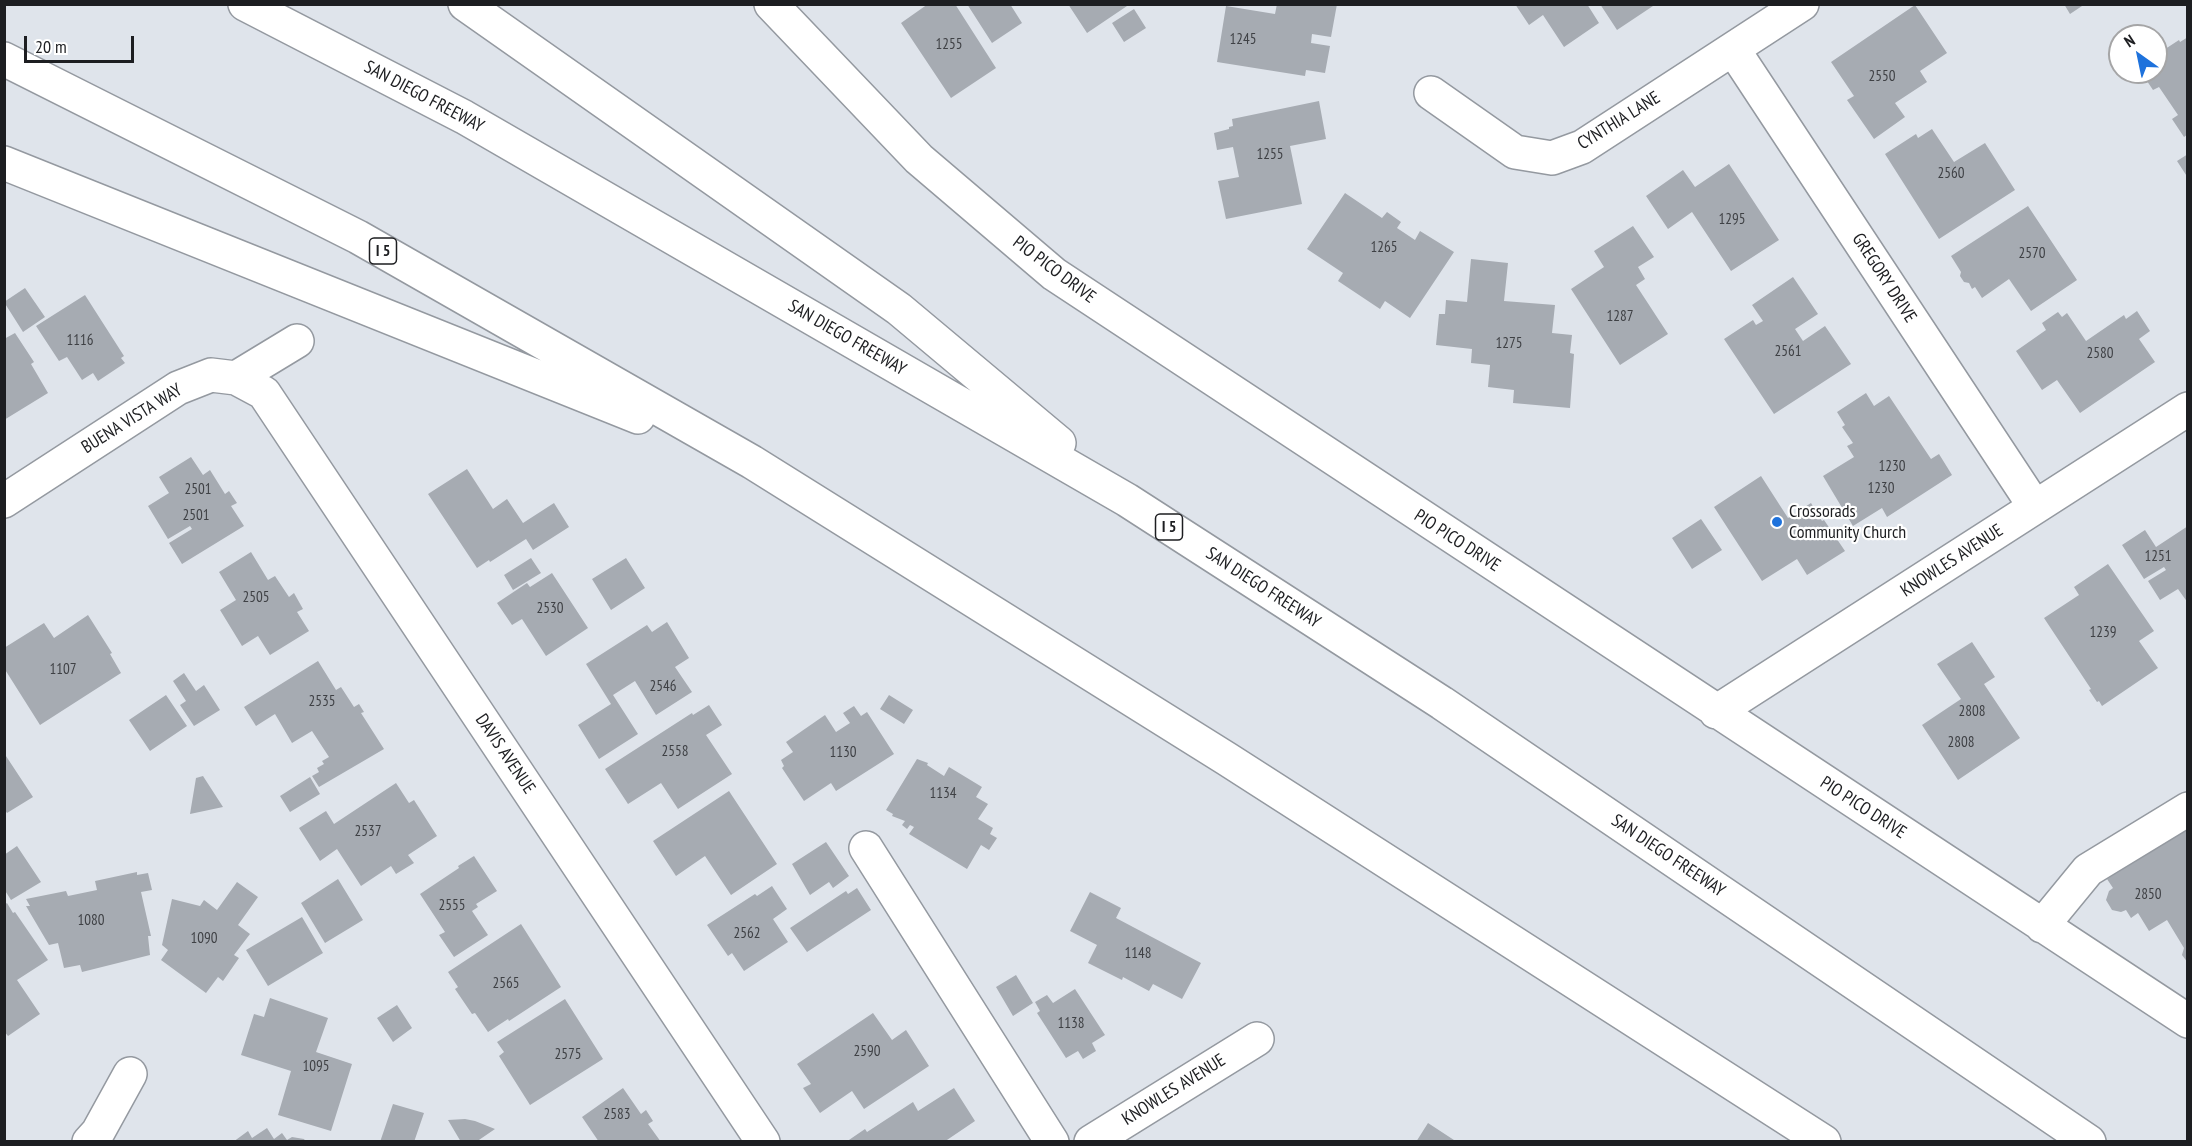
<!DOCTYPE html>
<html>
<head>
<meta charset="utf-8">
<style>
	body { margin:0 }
	#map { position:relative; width:2192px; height:1146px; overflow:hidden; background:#dfe4eb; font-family:"PT Sans Narrow",sans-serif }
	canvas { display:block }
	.frame { position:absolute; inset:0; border:6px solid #1d1e21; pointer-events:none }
	.north { position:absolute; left:2108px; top:24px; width:60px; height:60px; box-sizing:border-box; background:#fff; border:2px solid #a5a5a6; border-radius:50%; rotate:327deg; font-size:16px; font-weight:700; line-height:24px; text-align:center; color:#1d1e21 }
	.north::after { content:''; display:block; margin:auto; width:21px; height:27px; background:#1e72dc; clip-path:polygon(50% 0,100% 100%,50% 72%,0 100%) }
	.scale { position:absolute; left:24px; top:36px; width:110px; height:27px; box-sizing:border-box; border:3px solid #1d1e21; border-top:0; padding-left:8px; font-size:18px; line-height:21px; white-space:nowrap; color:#1d1e21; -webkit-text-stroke:4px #fff; paint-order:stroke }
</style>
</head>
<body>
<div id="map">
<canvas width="2192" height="1146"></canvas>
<div class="frame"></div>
<div class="north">N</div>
<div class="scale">20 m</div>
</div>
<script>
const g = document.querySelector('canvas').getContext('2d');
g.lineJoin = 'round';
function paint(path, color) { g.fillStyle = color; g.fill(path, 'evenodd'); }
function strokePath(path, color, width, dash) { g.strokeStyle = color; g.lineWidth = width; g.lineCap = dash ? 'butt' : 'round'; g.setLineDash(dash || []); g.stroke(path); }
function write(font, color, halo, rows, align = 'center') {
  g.font = font + ' "PT Sans Narrow",sans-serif'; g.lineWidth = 4.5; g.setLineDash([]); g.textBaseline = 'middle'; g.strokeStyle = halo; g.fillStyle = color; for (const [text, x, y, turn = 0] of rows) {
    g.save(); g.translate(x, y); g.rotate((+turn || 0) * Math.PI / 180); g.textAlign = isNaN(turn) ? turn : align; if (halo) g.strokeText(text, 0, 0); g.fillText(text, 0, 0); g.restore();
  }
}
paint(new Path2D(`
	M928,4H955L996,68L951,98L901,23Z
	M967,4H1010L1022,23L992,43Z
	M1068,4H1130L1087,33Z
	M1277,4H1337L1331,37L1312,34L1311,43L1330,46L1325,73L1306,70L1305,76L1217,62L1226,6L1275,14Z
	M1515,4H1587L1599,23L1564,47L1543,15L1529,25Z
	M1600,4H1656L1617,30Z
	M2064,4H2085L2070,14Z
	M1915,5L1947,53L1920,71L1927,82L1895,103L1905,117L1874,139L1847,100L1854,96L1831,62Z
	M1134,9L1146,28L1124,42L1112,23Z
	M2188,37V134L2184,137L2172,119L2178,115L2159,87L2153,90L2147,81L2152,78L2148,72H2156V55L2179,40L2180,42Z
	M1319,101L1326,139L1290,146L1302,204L1226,219L1218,181L1239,177L1233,147L1217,150L1214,133L1229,129V127L1233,126L1232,119Z
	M1932,129L1954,162L1985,143L2015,190L1939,239L1885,154L1916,134L1918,138Z
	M2188,154V178L2177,161Z
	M1729,164L1779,240L1731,271L1692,212L1668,229L1646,196L1683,170L1695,187Z
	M1345,193L1382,218L1387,212L1401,222L1397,228L1415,240L1420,231L1454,252L1410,318L1385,301L1380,309L1338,281L1343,273L1307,249Z
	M2028,206L2077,280L2031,311L2009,279L1982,298L1975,287L1972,289L1969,283L1964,282L1960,276L1961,272L1951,256Z
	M1633,226L1654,257L1638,267L1645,279L1636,285L1668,334L1620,365L1571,289L1604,267L1594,251Z
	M1471,259L1508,263L1504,301L1555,305L1552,333L1572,335L1570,353L1574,354L1570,408L1513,403L1514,390L1488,387L1490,365L1471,363L1472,349L1436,345L1439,314H1445L1446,300L1467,302Z
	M1793,277L1818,314L1795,329L1803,341L1825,326L1851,364L1774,414L1724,339L1753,320L1756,325L1763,321L1752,305Z
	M25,288L45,317L23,332L4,302Z
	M85,295L124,356L121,358L125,363L98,381L93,373L82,380L67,357L59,361L36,326Z
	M2137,311L2150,331L2139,339L2155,362L2080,413L2057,380L2042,390L2016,351L2046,330L2042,323L2058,312L2062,317L2067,313L2086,341L2124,315L2126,319Z
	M15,333L34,362L31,364L48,393L4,420V339Z
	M1866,393L1874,406L1889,396L1931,459L1939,454L1952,475L1887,517L1882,508L1853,526L1823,476L1854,457L1847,446L1853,443L1842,427L1845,425L1837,412Z
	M191,457L203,475L210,470L225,494L229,491L237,503L231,506L244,526L182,564L169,543L192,529L190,526L168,539L148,506L169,493L159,477Z
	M467,469L493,509L507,499L523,523L554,503L569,527L533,550L526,539L490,562L489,560L477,568L428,494Z
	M1761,476L1788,518L1811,503L1822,521L1824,520L1845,551L1807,575L1797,559L1762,581L1714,507Z
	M1701,519L1722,550L1692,569L1672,538Z
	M2188,526V603L2178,589L2160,600L2148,581L2166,570L2164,567L2144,579L2122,545L2145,530L2156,547Z
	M251,552L268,580L275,576L289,597L294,593L303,609L297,612L309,631L270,655L258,636L242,646L220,610L236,600L219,572Z
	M531,558L541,573L513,590L504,575Z
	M626,558L645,588L611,610L592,579Z
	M2108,564L2154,631L2139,641L2158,668L2102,706L2099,701L2097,702L2089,690L2091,689L2044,618L2079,595L2074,587Z
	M552,573L588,628L546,656L522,619L512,625L497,603L527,583L530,587Z
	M88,615L112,653L110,654L121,673L40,725L4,668V648L44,623L54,638Z
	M667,622L689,658L675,667L692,692L656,715L635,681L613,695L638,734L599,759L578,725L611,704L586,664L647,625L652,632Z
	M1972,642L1995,677L1984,684L2020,738L1958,780L1922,725L1961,699L1937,664Z
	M318,661L336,690L341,687L354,707L359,704L364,712L361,713L384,749L319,787L312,776L319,772L317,768L324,764L322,761L329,757L312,731L292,743L275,714L256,726L244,707Z
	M184,673L196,691L204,685L220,710L194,726L180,705L186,701L173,681Z
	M166,695L187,726L150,751L129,720Z
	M889,695L913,710L904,724L880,709Z
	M709,705L722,725L706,735L732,774L678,809L661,783L628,804L605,769L692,713L693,715Z
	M854,706L861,716L867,712L894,754L836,791L831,783L804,801L782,768L784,766L781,760L793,752L786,742L825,715L836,732L850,723L843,713Z
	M4,753L33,797L7,813L4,809Z
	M917,759L928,763L927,765L944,776L949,767L982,787L976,797L988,804L978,819L993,828L990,834L997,838L989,850L981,845L967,869L909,834L914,827L910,825L907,829L902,825L905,821L892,816L893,814L886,810Z
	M203,776L223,807L190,814L196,778Z
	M310,777L320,794L290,812L280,796Z
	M396,783L409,803L414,800L437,836L408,855L414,863L396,874L391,866L361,886L337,849L320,861L299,828L326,811L334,824Z
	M729,791L777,864L731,895L705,856L676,876L653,841Z
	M2188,829V963L2182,955L2184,948L2167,920L2149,931L2138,913L2131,918L2126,910L2121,912L2112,910L2106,900L2109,891L2113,888L2107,879Z
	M826,842L849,876L833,888L829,882L810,895L792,864Z
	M17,846L41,882L11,900L4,889V855Z
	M474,856L497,891L476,904L478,907L472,911L488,935L454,957L439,935L445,932L420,894L459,868L458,866Z
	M137,872V875L148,873L152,890L141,892L151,936H148L150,955L82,972L80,965L64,968L58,943L49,945L26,906H30L26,899L66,891L68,896L97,890L95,881Z
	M338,879L363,920L325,943L301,903Z
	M237,882L258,897L238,925L250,934L234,955L239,958L223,981L218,977L206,993L161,960L168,950L162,945L172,899L200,906L204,900L217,910Z
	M772,886L787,909L773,919L788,942L744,971L732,953L728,956L707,925L755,894L757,896Z
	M857,888L871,910L807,952L790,928L846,891L848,894Z
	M1090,892L1121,908L1116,918L1201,963L1182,999L1153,984L1149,991L1123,977L1122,980L1088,963L1097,945L1070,931Z
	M7,903L13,913L15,912L48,960L17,980L40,1014L8,1036L4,1031V905Z
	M302,917L323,953L268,986L246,950Z
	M521,924L561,987L509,1021L508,1019L488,1032L475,1013L472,1014L455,989L458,987L448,972Z
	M1016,975L1033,1003L1013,1016L996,987Z
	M1075,989L1105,1035L1092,1043L1096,1051L1083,1059L1078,1051L1066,1058L1037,1013L1040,1011L1035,1002L1047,995L1053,1003Z
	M270,998L328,1018L316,1052L352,1064L331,1131L278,1115L291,1071L241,1055L254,1014L264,1017Z
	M565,999L603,1059L530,1105L499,1056L504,1052L497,1042Z
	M397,1005L412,1028L393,1042L377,1018Z
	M873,1013L892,1040L906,1030L929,1066L864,1109L852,1091L820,1113L803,1088L811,1084L797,1064Z
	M623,1088L641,1114L646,1110L653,1121L648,1124L661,1142H599L582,1117Z
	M954,1088L975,1121L944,1142H846L865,1129L867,1132L913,1102L918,1111Z
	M393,1104L424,1113L414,1142H380Z
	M465,1119L475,1121L495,1129L476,1142H461L448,1120Z
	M1428,1123L1457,1142H1416Z
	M267,1128L274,1139L282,1133L287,1140L292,1137L304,1139L306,1142H233L248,1131L252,1138Z`), '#a6abb2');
const minor = new Path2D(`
	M771,4L919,159L1054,274L2188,1021
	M1733,49L2035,507
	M1431,93L1515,152L1552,158L1582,147L1802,4
	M236,378L264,393L763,1142
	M4,501L178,388L211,375L236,378L297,341
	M1716,712L2188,409
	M866,848L1052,1142
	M2042,926L2088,870L2188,809
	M89,1142L98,1132L130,1074
	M1091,1142L1257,1039`);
const highway = new Path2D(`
	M245,4L464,117L1127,500L1442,703L2089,1142
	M465,4L899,309L1059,443
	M4,59L358,237L752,462L1227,759L1824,1142
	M4,163L638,417`);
strokePath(minor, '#9499a0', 36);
strokePath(highway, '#9499a0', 36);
strokePath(minor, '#fff', 33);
strokePath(highway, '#fff', 33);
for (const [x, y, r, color] of [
	[1777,522,6,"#1e72dc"]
]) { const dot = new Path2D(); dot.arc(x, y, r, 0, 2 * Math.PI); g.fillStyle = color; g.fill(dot); strokePath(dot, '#fff', 2); }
write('15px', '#3f4145', null, [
	["1245",1243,40],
	["1255",949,45],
	["2550",1882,77],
	["1255",1270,155],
	["2560",1951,174],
	["1295",1732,220],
	["1265",1384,248],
	["2570",2032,254],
	["1287",1620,317],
	["1116",80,341],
	["1275",1509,344],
	["2561",1788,352],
	["2580",2100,354],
	["1230",1892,467],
	["1230",1881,489],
	["2501",198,490],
	["2501",196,516],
	["1251",2158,557],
	["2505",256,598],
	["2530",550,609],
	["1239",2103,633],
	["1107",63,670],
	["2546",663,687],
	["2535",322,702],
	["2808",1972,712],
	["2808",1961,743],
	["2558",675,752],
	["1130",843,753],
	["1134",943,794],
	["2537",368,832],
	["2850",2148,895],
	["2555",452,906],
	["1080",91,921],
	["2562",747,934],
	["1090",204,939],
	["1148",1138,954],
	["2565",506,984],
	["1138",1071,1024],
	["2590",867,1052],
	["2575",568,1055],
	["1095",316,1067],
	["2583",617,1115]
]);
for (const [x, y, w] of [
	[383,251,27],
	[1169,527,27]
]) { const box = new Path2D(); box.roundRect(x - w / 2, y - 13, w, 26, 4.5); g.fillStyle = '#fff'; g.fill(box); strokePath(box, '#1d1e21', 1.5); }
write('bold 16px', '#1d1e21', null, [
	["I 5",383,251],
	["I 5",1169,527]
]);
write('18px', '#1d1e21', '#fff', [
	["SAN DIEGO FREEWAY",424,97,28],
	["CYNTHIA LANE",1619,121,-32],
	["PIO PICO DRIVE",1054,270,37],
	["GREGORY DRIVE",1884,278,57],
	["SAN DIEGO FREEWAY",847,338,30],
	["BUENA VISTA WAY",132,419,-32],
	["PIO PICO DRIVE",1457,541,33],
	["KNOWLES AVENUE",1952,561,-33],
	["SAN DIEGO FREEWAY",1263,588,33],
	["DAVIS AVENUE",505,754,56],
	["PIO PICO DRIVE",1863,808,33],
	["SAN DIEGO FREEWAY",1668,856,34],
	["KNOWLES AVENUE",1174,1090,-32]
]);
write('18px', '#1d1e21', '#fff', [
	["Crossorads",1789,512],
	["Community Church",1789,533]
], 'left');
</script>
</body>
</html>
